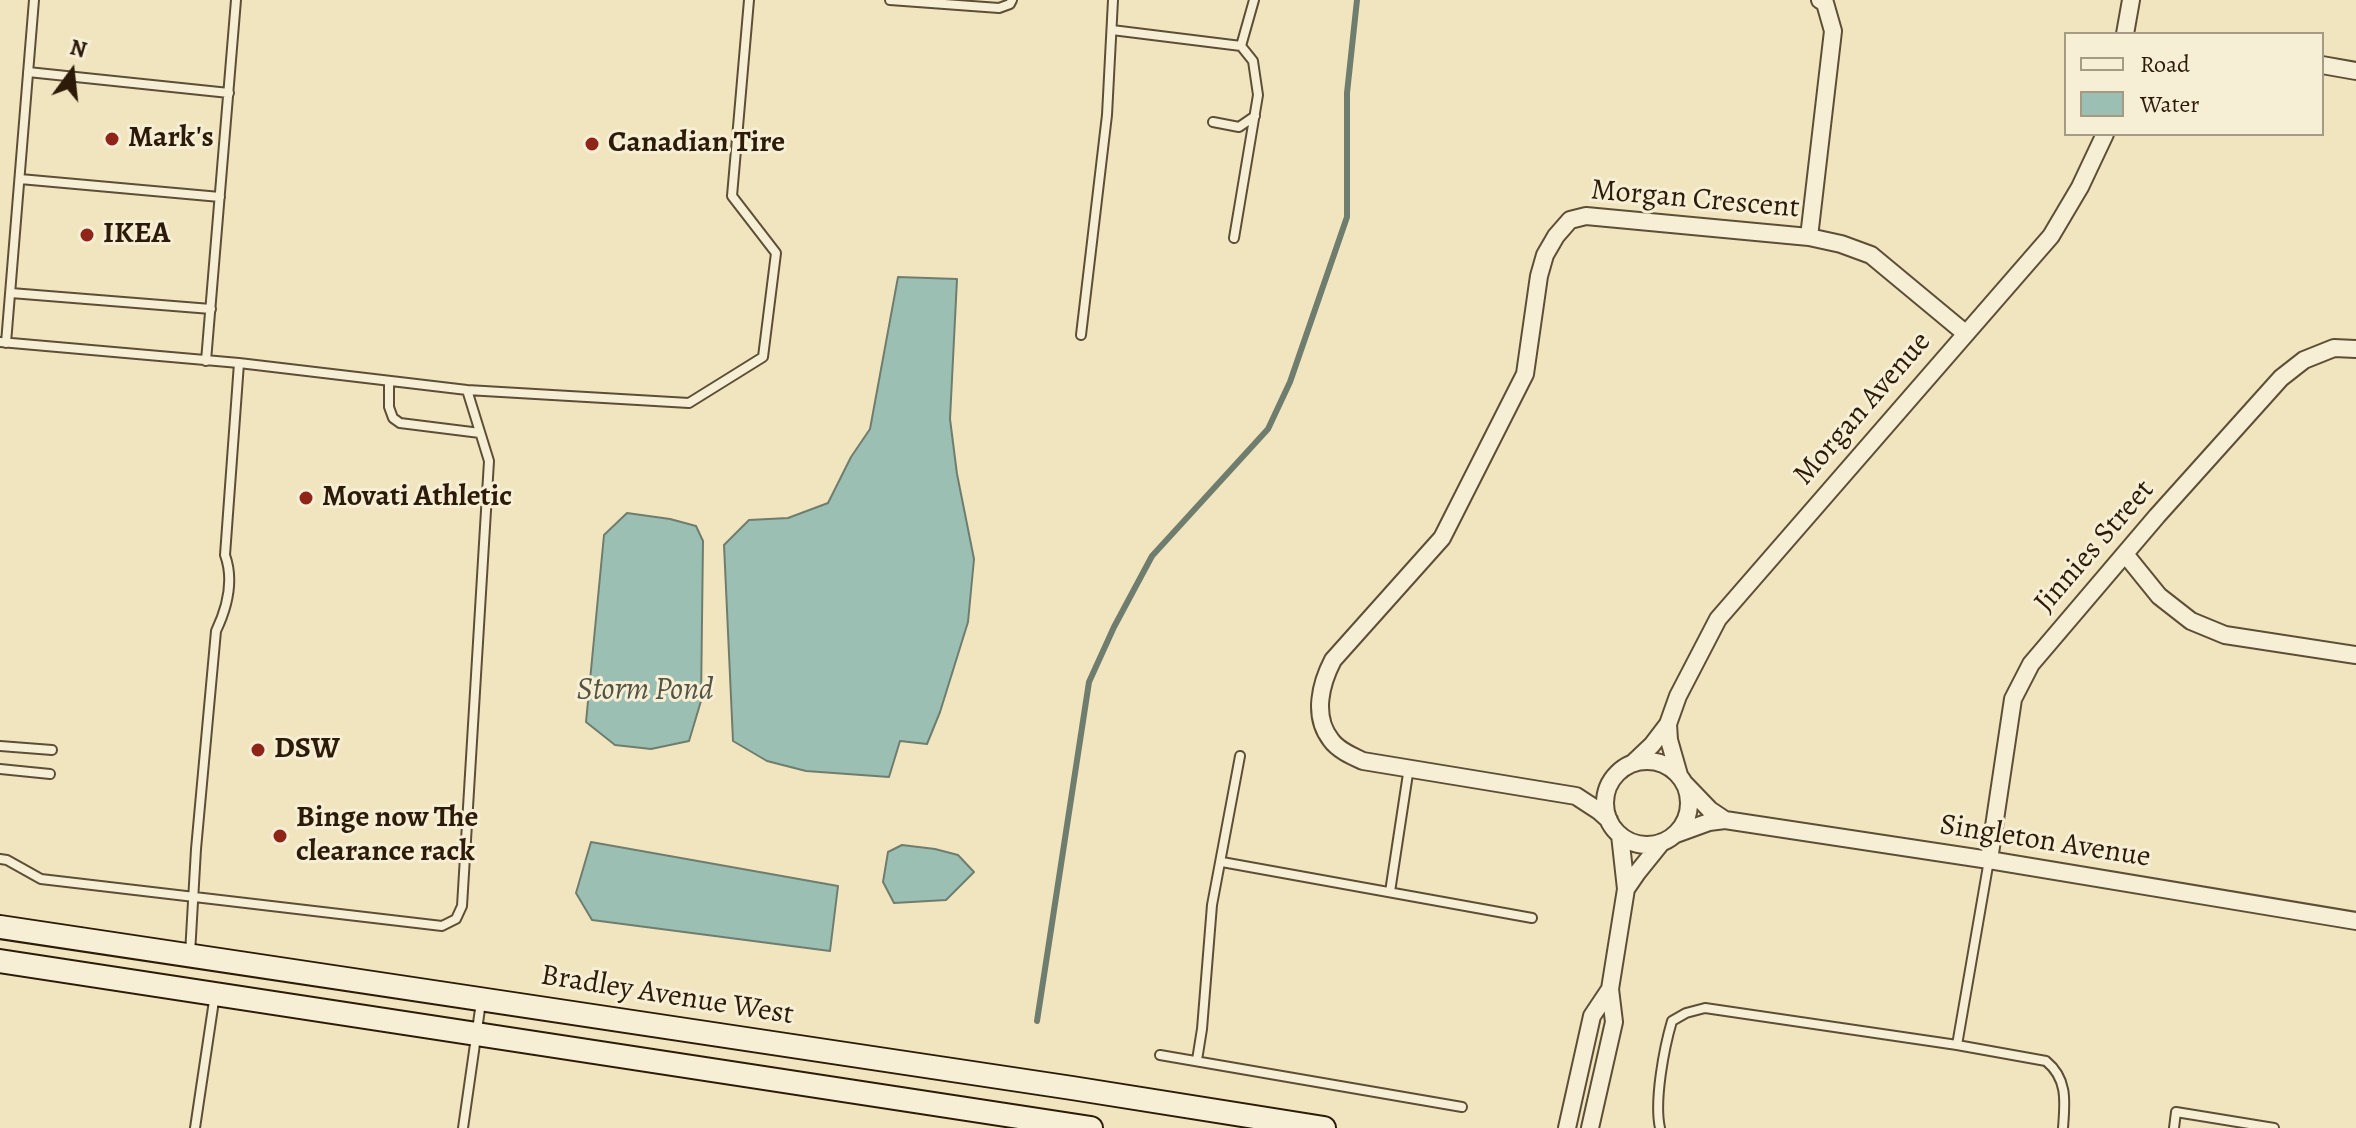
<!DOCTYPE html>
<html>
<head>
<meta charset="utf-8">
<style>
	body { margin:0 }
	#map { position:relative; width:2356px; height:1128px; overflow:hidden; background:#f1e5bf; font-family:Alegreya,serif }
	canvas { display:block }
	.legend { position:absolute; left:2064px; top:32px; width:260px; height:104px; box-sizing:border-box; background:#f6eed5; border:2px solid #a59a83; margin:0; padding:10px 14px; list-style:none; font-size:24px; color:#2c1b09 }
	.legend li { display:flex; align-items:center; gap:16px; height:40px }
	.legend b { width:40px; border:2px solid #a59a83 }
	.north { position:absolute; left:32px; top:32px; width:80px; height:80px; -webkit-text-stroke:6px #f6eed5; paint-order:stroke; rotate:15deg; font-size:22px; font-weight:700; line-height:32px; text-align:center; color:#2c1b09 }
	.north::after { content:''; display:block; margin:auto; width:28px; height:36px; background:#2c1b09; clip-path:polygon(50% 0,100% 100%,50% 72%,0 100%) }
</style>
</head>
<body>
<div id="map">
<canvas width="2356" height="1128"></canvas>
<ul class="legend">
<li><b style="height:10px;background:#f6eed5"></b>Road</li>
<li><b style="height:22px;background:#9bbfb3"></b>Water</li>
</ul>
<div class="north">N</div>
</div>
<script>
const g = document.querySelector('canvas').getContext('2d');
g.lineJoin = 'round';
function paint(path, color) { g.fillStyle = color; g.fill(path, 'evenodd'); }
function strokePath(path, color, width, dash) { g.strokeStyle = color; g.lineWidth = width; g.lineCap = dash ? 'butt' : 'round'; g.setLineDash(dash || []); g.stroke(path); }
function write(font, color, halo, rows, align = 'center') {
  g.font = font + ' Alegreya,serif'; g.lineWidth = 6; g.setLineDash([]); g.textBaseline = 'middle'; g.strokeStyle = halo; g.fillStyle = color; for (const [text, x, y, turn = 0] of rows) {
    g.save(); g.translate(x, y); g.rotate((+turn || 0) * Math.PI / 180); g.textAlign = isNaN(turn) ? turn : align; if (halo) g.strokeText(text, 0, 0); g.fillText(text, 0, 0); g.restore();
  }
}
const water = new Path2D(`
	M898,277L957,279L950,419L957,474L974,559L968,622L940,712L927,744L900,741L889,777L806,771L767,761L733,741L724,545L749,520L788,518L828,503L851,457L870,429Z
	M627,513L670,519L696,526L703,541L701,701L689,741L651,749L615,745L586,722L604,535Z
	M591,842L838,886L830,951L592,920L576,893Z
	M902,845L935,849L958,855L974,872L946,900L894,903L883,882L888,852Z`);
paint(water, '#9bbfb3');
strokePath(water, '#6f7d6f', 2);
strokePath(new Path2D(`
	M1037,1021L1089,682L1114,627L1152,556L1268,429L1290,382L1347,217V93L1357,0`), '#6f7d6f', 6);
const lane = new Path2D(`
	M890,0L999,8L1010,4L1012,0
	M1112,30L1241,46L1253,61L1258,95L1234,238
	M1241,46L1254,0
	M28,72L229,93
	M1213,122L1239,127L1255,116
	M20,179L220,197
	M11,293L211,309
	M1081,335L1107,115L1113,0
	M0,342L239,363L467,390L689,403L763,357L776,253L732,196L749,0
	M6,343L34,0
	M206,361L236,0
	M389,381V407L393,418L400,423L480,433
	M0,746L52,750
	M0,769L50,774
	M0,859L7,860L41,879L442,926L456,919L462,906L489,461L467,390
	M1222,862L1532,918
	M1390,892L1409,767
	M190,954L196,849L216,631C227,608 234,580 225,555L239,363
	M1957,1045L1989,860
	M1160,1055L1462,1107
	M1197,1060L1202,1029L1212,905L1240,756
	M195,1128L215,994
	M463,1128L481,1002
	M1660,1128C1654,1101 1664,1048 1672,1021L1686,1013L1705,1008L1957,1045L2046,1061C2068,1079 2065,1102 2063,1128
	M2174,1128L2176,1112L2274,1128`);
const street = new Path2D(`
	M2125,34L2131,0
	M2322,65L2356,71
	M1809,237L1833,31L1825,3L1820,0
	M2125,554L2159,596L2191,621L2225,635L2356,655
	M1668,724L1669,740L1679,775
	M1605 803a42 42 0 1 1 84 0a42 42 0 1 1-84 0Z
	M1633,763L1652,745L1668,724L1678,696L1718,619L2051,236L2080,187L2105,134
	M1685,784L1710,810L1725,820
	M1609,820L1599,811L1576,796L1363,761C1352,756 1338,750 1331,740C1312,716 1321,683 1333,660L1442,538L1525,374L1539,276L1545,255L1556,236L1570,220L1586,216L1809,237L1841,244L1871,255L1965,333
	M1676,834L1709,822L1725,820L1989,860L2356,921
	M1989,860L2013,699L2031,664L2157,516L2281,378L2304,360L2334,348L2356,349
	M1626,889L1637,873L1662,842
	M1567,1128L1592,1016L1610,989
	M1590,1128L1614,1022L1610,989L1626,889L1620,835`);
const secondary = new Path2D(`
	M0,927L1072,1088L1324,1128
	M0,961L1091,1128`);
strokePath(lane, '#5d4e36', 12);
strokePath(street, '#5d4e36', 20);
strokePath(secondary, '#2c1b09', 26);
strokePath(lane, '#f6eed5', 8);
strokePath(street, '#f6eed5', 16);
strokePath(secondary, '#f6eed5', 22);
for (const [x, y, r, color] of [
	[112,139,8,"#8f2418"],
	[592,144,8,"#8f2418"],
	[87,235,8,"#8f2418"],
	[306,498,8,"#8f2418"],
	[258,750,8,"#8f2418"],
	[280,836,8,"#8f2418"]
]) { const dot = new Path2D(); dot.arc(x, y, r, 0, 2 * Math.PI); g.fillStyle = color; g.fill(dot); strokePath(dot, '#f6eed5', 3); }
write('bold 30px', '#2c1b09', '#f6eed5', [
	["Mark's",128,139],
	["Canadian Tire",608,144],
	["IKEA",103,235],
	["Movati Athletic",322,498],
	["DSW",274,750],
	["Binge now The",296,819],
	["clearance rack",296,853]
], 'left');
write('30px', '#2c1b09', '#f6eed5', [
	["Morgan Crescent",1695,200,5],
	["Morgan Avenue",1863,409,-49],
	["Jinnies Street",2095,547,-49],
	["Singleton Avenue",2045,842,9],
	["Bradley Avenue West",667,996,9]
]);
write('italic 32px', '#535444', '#f6eed5', [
	["Storm Pond",645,691]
]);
</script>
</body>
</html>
